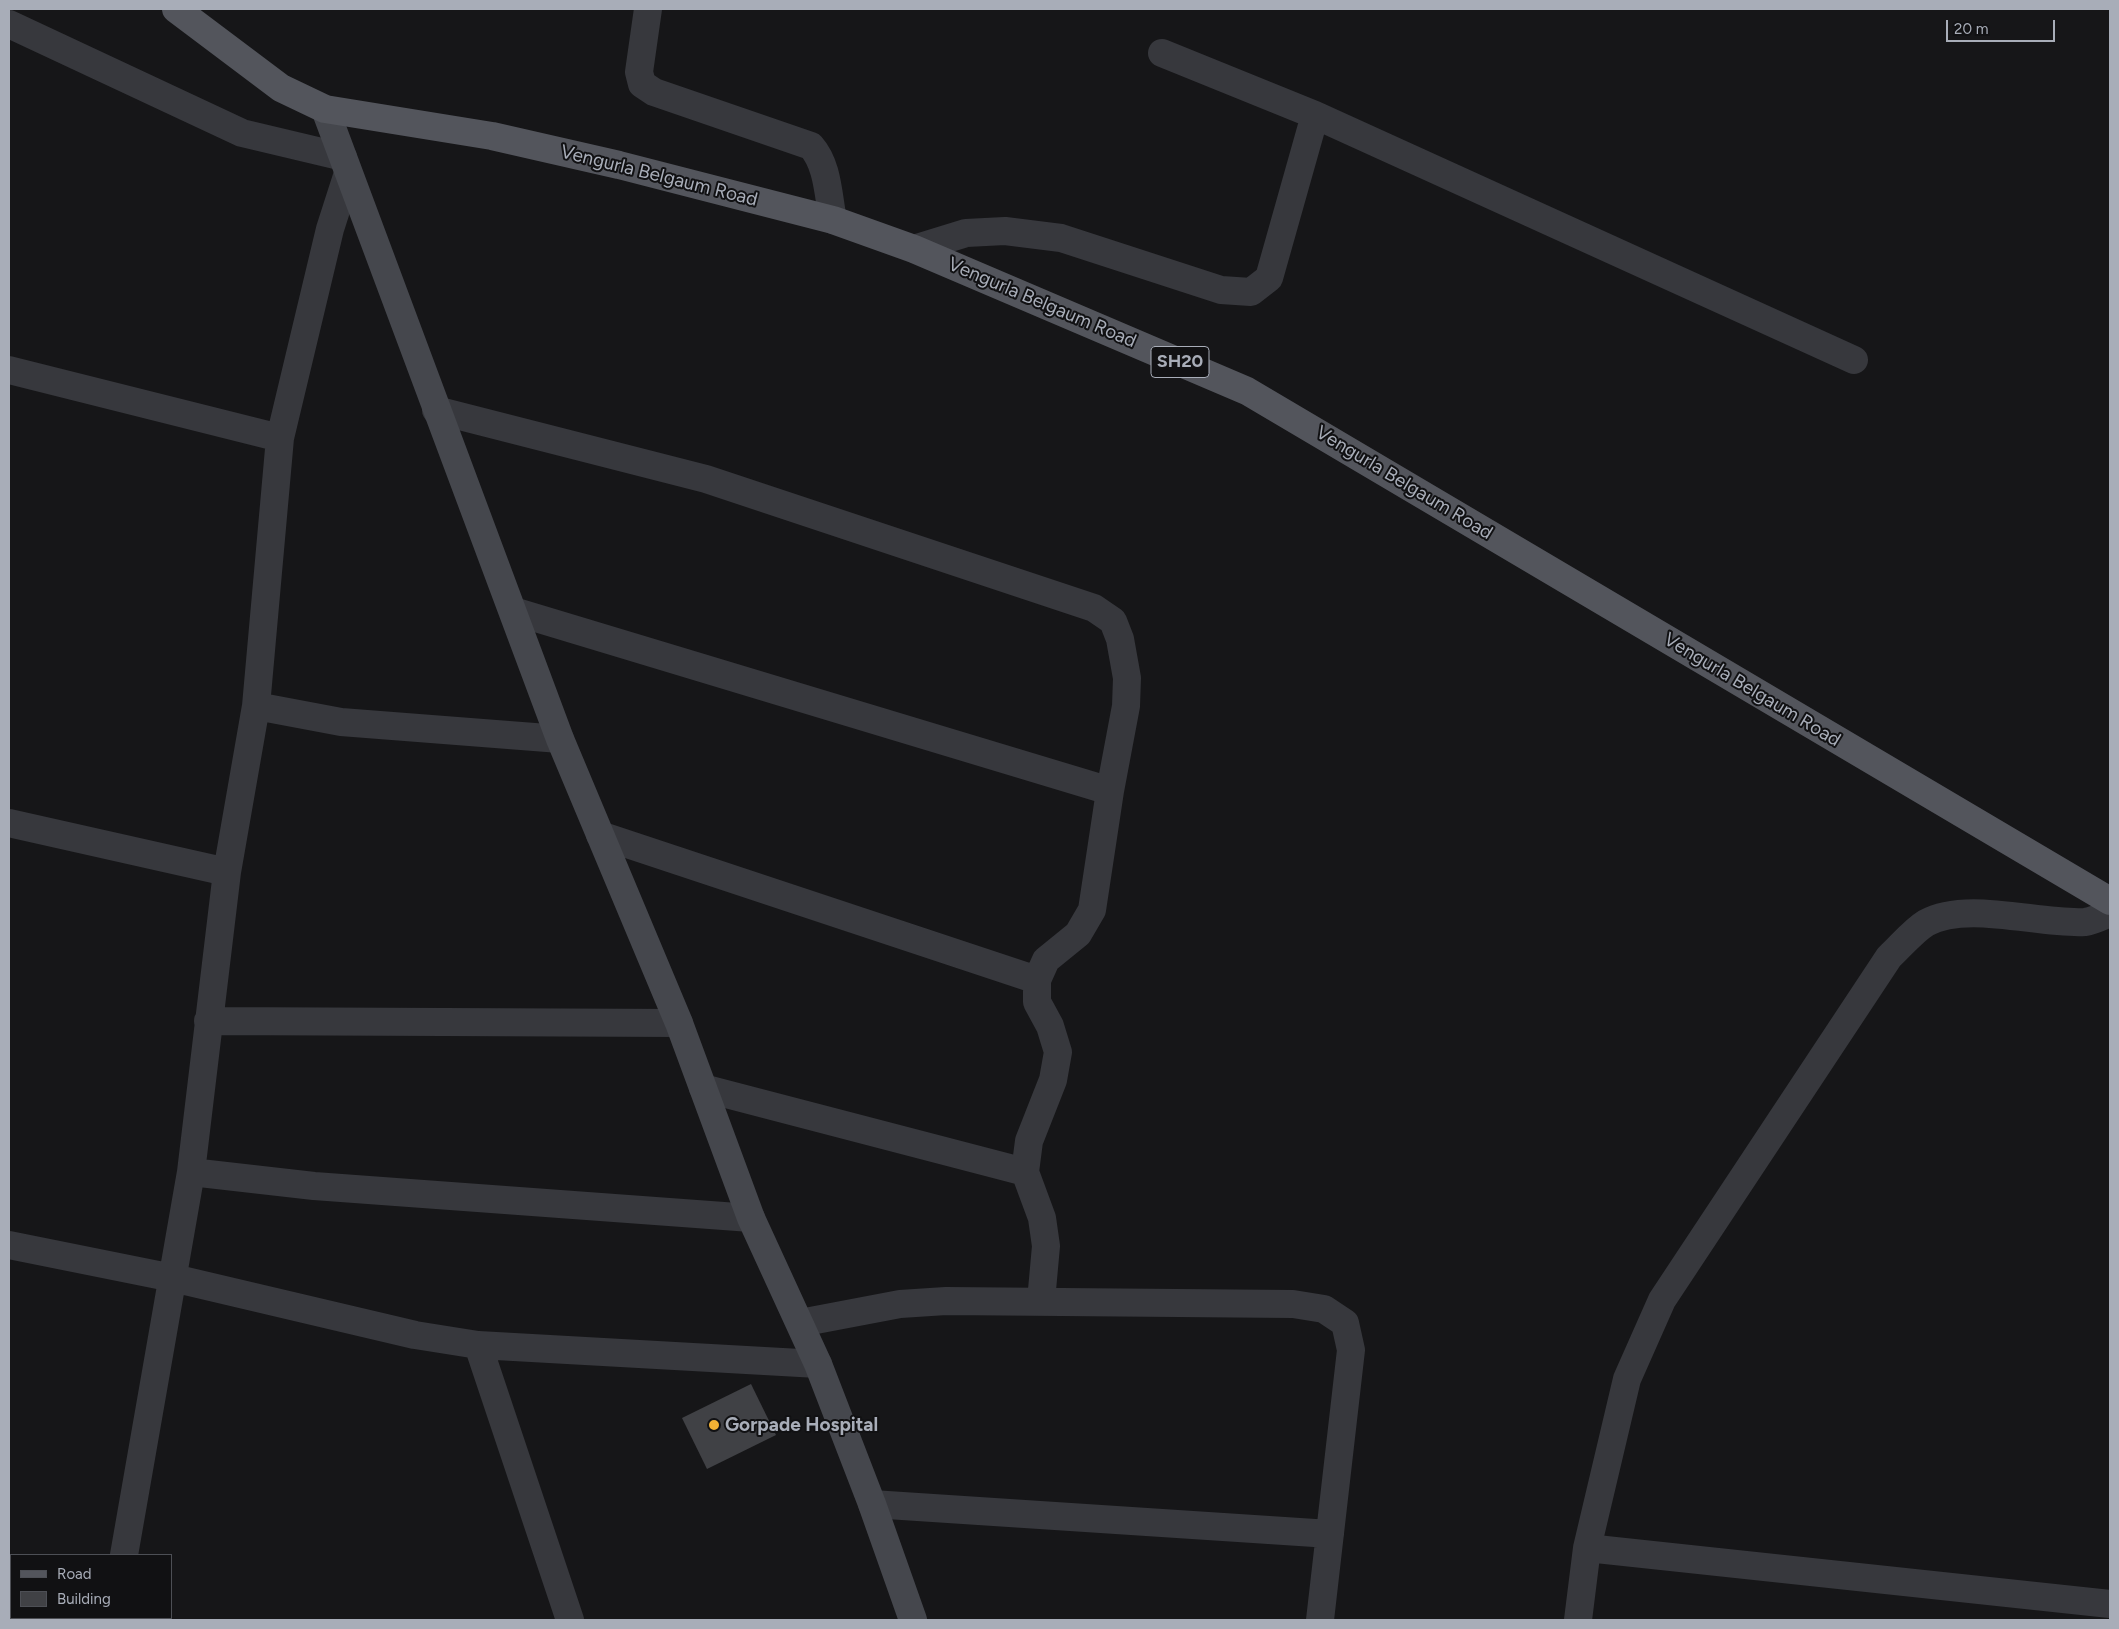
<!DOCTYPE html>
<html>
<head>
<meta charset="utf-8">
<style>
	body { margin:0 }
	#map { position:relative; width:2119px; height:1629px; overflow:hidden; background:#161618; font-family:Figtree,sans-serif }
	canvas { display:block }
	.frame { position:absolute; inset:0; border:10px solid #a8adb8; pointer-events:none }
	.legend { position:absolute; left:10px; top:1554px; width:162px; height:65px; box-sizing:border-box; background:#111113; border:1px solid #4d4f55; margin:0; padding:6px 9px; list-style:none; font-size:15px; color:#a8adb8 }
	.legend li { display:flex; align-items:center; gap:10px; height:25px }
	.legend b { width:25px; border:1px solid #4d4f55 }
	.scale { position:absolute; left:1946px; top:20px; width:109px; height:22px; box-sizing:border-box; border:2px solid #a8adb8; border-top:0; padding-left:6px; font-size:15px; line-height:18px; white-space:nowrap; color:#a8adb8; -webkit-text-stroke:4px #111113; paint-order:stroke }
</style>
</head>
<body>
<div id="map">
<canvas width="2119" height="1629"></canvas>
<div class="frame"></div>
<ul class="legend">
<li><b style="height:6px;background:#53555c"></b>Road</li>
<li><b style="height:14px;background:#404145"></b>Building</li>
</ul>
<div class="scale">20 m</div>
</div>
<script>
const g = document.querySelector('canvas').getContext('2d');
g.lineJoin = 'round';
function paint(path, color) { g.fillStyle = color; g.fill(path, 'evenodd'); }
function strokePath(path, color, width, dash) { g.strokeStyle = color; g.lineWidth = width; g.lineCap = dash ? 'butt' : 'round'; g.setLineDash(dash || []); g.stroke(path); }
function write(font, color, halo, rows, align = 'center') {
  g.font = font + ' Figtree,sans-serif'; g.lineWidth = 4; g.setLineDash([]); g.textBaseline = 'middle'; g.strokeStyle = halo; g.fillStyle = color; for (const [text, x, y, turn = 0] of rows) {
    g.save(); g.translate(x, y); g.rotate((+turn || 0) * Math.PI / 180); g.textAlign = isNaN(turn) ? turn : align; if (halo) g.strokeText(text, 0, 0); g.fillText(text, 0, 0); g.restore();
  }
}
paint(new Path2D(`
	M751,1384L776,1435L707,1469L682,1418Z`), '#404145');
strokePath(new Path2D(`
	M648,9L639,72L642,84L654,92L811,146C828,165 828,195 833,220
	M9,24L242,133L343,157
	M1162,53L1315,115L1854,360
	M914,249L966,233L1005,231L1061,238L1221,290L1251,292L1269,278L1315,115
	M9,370L280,438
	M436,410L706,479L1094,608L1113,621L1120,639L1127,678L1126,706L1110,791L1092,910L1078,934L1046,960L1037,980V1002L1050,1026L1058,1052L1053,1080L1029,1141L1025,1172L1042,1218L1046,1246L1041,1301
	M513,611L1110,791
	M256,706L341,722L560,739
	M9,823L227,872
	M600,835L1037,980
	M208,1021L679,1023
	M703,1088L1025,1172
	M191,1172L314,1186L751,1218
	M9,1245L173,1278L415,1335L478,1345L818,1364
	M800,1323L900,1304L946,1301L1293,1304L1324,1309L1345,1323L1351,1350L1320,1620
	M478,1345L570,1620
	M872,1504L1330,1534
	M1587,1548L2110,1604
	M124,1555L191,1172L227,872L256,706L280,438L330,229L348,173
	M9,1573L11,1574
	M115,1620V1618
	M1578,1620L1587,1548L1627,1379L1662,1300L1889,957C1901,946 1913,931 1926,923C1967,900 2040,925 2085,922C2093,921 2103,916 2110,913`), '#37383d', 28);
strokePath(new Path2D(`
	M325,109L560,739L679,1023L751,1218L818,1364L872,1504L913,1620`), '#45474d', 28);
strokePath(new Path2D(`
	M176,9L281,88L325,109L492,136L619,165L833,220L914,249L1247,391L2110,901`), '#53555c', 28);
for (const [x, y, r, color] of [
	[714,1425,6,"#f2b134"]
]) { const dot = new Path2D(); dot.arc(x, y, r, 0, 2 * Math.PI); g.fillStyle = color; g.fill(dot); strokePath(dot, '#111113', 2); }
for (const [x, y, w] of [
	[1180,362,58]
]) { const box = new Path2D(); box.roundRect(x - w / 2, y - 15.5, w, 31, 4); g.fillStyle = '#111113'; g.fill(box); strokePath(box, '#a8adb8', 1); }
write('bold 18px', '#a8adb8', null, [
	["SH20",1180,362]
]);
write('19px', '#a8adb8', '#111113', [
	["Vengurla Belgaum Road",659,176,14],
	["Vengurla Belgaum Road",1042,303,23],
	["Vengurla Belgaum Road",1404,483,31],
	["Vengurla Belgaum Road",1752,690,31]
]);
write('bold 19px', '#a8adb8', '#111113', [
	["Gorpade Hospital",725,1425]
], 'left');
</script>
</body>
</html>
